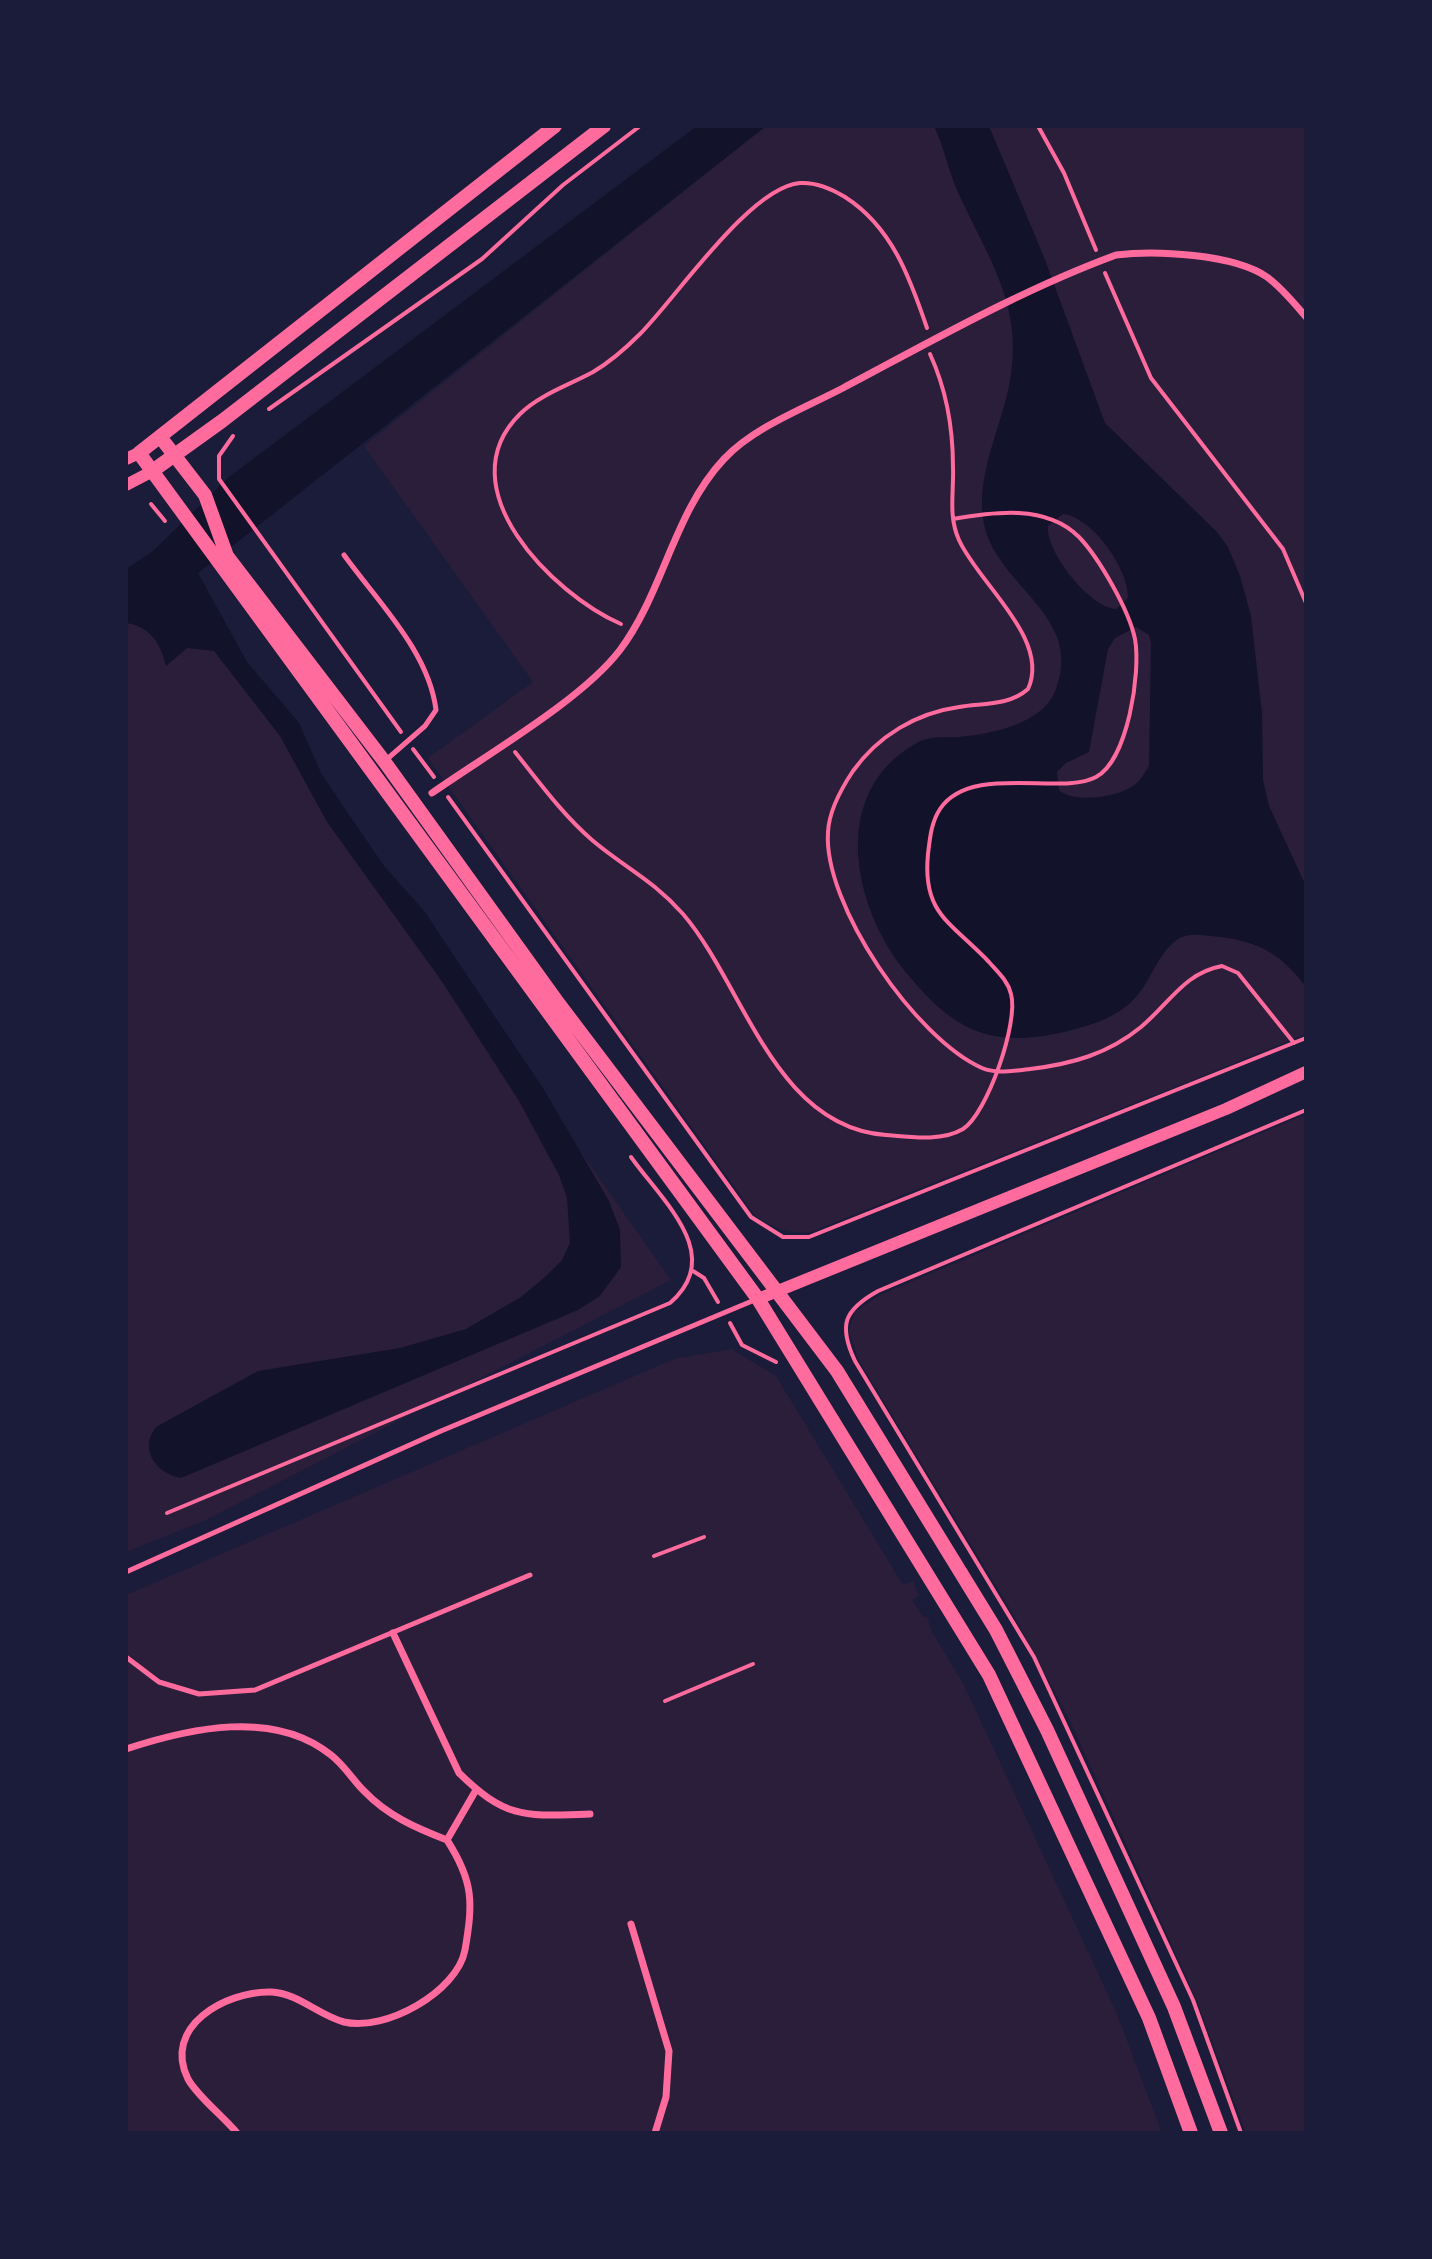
<!DOCTYPE html>
<html>
<head>
<meta charset="utf-8">
<style>
	body { margin:0 }
	#map { position:relative; width:1432px; height:2259px; overflow:hidden; background:#1b1b3a; font-family:"Fira Sans Condensed",sans-serif }
	canvas { display:block }
	.frame { position:absolute; inset:0; border:128px solid #1b1b3a; pointer-events:none }
</style>
</head>
<body>
<div id="map">
<canvas width="1432" height="2259"></canvas>
<div class="frame"></div>
</div>
<script>
const g = document.querySelector('canvas').getContext('2d');
g.lineJoin = 'round';
function paint(path, color) { g.fillStyle = color; g.fill(path, 'evenodd'); }
function strokePath(path, color, width, dash) { g.strokeStyle = color; g.lineWidth = width; g.lineCap = dash ? 'butt' : 'round'; g.setLineDash(dash || []); g.stroke(path); }
paint(new Path2D(`
	M766,126H1306V1034C1141,1102 976,1165 811,1232C788,1234 770,1228 753,1213L428,758L533,682L364,446Z
	M162,576L419,922L671,1280L206,1520L126,1552V593Z
	M1306,1114V2133H1246L1196,1999L1070,1721L1013,1614L858,1359L849,1331L854,1312L880,1295Z
	M731,1349L776,1376L903,1585L913,1581L919,1596L912,1600L923,1617L927,1616L932,1632L964,1685L1117,2014L1162,2133H126V1595L674,1359Z`), '#2a1e3b');
paint(new Path2D(`
	M697,126H766L198,573L247,662L299,723L321,773L345,809L384,866L425,912L464,971L543,1088L609,1201L620,1230L621,1267L600,1296L578,1310L181,1478C155,1473 139,1449 156,1427L258,1371L400,1348L466,1329L521,1297L545,1277L562,1260L570,1243L567,1198L559,1175L519,1101L443,983L327,822L280,736L214,651L187,648L166,666C161,644 150,626 126,623V569L153,551L229,477Z
	M934,126H989L1044,257L1105,423L1216,531L1228,547L1240,576L1251,616L1262,713L1263,780L1269,806L1306,886V987C1278,950 1255,940 1210,936C1200,935 1190,933 1180,938C1158,951 1152,980 1135,998C1118,1017 1092,1025 1068,1031C991,1050 953,1031 904,970C853,906 829,793 915,744C929,735 943,738 959,737C991,734 1044,724 1056,689C1084,615 997,587 984,524C974,475 1004,423 1011,375C1022,301 986,255 957,190C948,169 944,147 934,126ZM1063,514C1092,517 1129,569 1128,598L1116,609C1090,608 1045,551 1048,526ZM1136,627L1149,635L1151,643L1149,766C1144,773 1141,781 1133,786C1116,797 1075,804 1059,790L1057,772L1066,763L1089,752L1108,649L1115,638Z`), '#12122b');
strokePath(new Path2D(`
	M1038,126L1064,173L1096,250
	M1105,273L1151,378L1283,549L1306,603
	M930,354C947,391 953,427 953,467C954,492 948,516 959,540C978,583 1051,639 1028,689C1009,706 982,703 959,707C916,713 878,736 853,771C841,789 829,810 828,832C823,905 916,1039 982,1068C996,1074 1015,1071 1030,1069C1072,1064 1108,1054 1141,1027C1169,1004 1184,973 1222,966L1238,973L1294,1043
	M269,409L482,259L563,185L640,126
	M233,436L219,456V479L401,732
	M151,504L165,521
	M621,624C554,595 445,488 520,414C539,395 569,385 593,372C610,362 626,348 640,334C676,298 750,187 800,183C816,182 832,189 845,197C892,227 910,278 927,328
	M413,749L434,777
	M515,752C539,782 563,815 592,840C625,868 652,879 683,914C744,985 774,1127 886,1135C910,1137 941,1142 963,1129C987,1114 1019,1022 1011,994C1008,981 998,972 989,962C951,922 922,914 928,854C930,838 931,823 940,809C971,763 1061,796 1096,777C1128,760 1141,672 1135,639C1129,610 1099,558 1079,537C1046,504 993,512 953,519
	M448,797L751,1217L783,1237H809L1306,1038
	M693,1271L704,1278L718,1302
	M730,1323L742,1345L776,1362
	M167,1513L670,1303C726,1255 662,1201 631,1157
	M654,1556L704,1537
	M665,1701L753,1664
	M1241,2133L1193,2000L1034,1657L855,1361C838,1325 844,1310 878,1291L1306,1110`), '#ff6b9d', 4);
strokePath(new Path2D(`
	M344,555C378,602 429,652 436,710L425,726L386,760
	M126,1572L441,1431L757,1299
	M126,1657L159,1682L199,1694L255,1690L530,1575`), '#ff6b9d', 5);
strokePath(new Path2D(`
	M432,793C486,755 582,700 620,650C663,593 674,512 724,459C754,427 805,408 843,388C932,341 1021,290 1116,255C1155,250 1234,254 1267,277C1282,288 1294,303 1306,317
	M393,1633L459,1773C507,1820 526,1816 590,1814
	M126,1749C190,1728 274,1709 331,1755C344,1765 353,1780 364,1791C388,1816 416,1828 447,1840C474,1882 473,1903 465,1950C457,1992 385,2032 344,2022C318,2015 298,1993 271,1992C225,1991 162,2027 188,2079C197,2096 224,2117 237,2133
	M447,1840L476,1790
	M631,1924L669,2051L666,2097L655,2133`), '#ff6b9d', 7);
strokePath(new Path2D(`
	M126,459L139,453
	M126,485L151,472
	M758,1299L1226,1109L1306,1072`), '#ff6b9d', 12);
strokePath(new Path2D(`
	M555,126L139,453L758,1299L989,1675L1149,2018L1191,2133
	M161,438L205,495L227,556L384,761L559,1004L837,1371L996,1630L1047,1730L1174,2007L1221,2133
	M151,472L222,421L604,126`), '#ff6b9d', 14);
</script>
</body>
</html>
